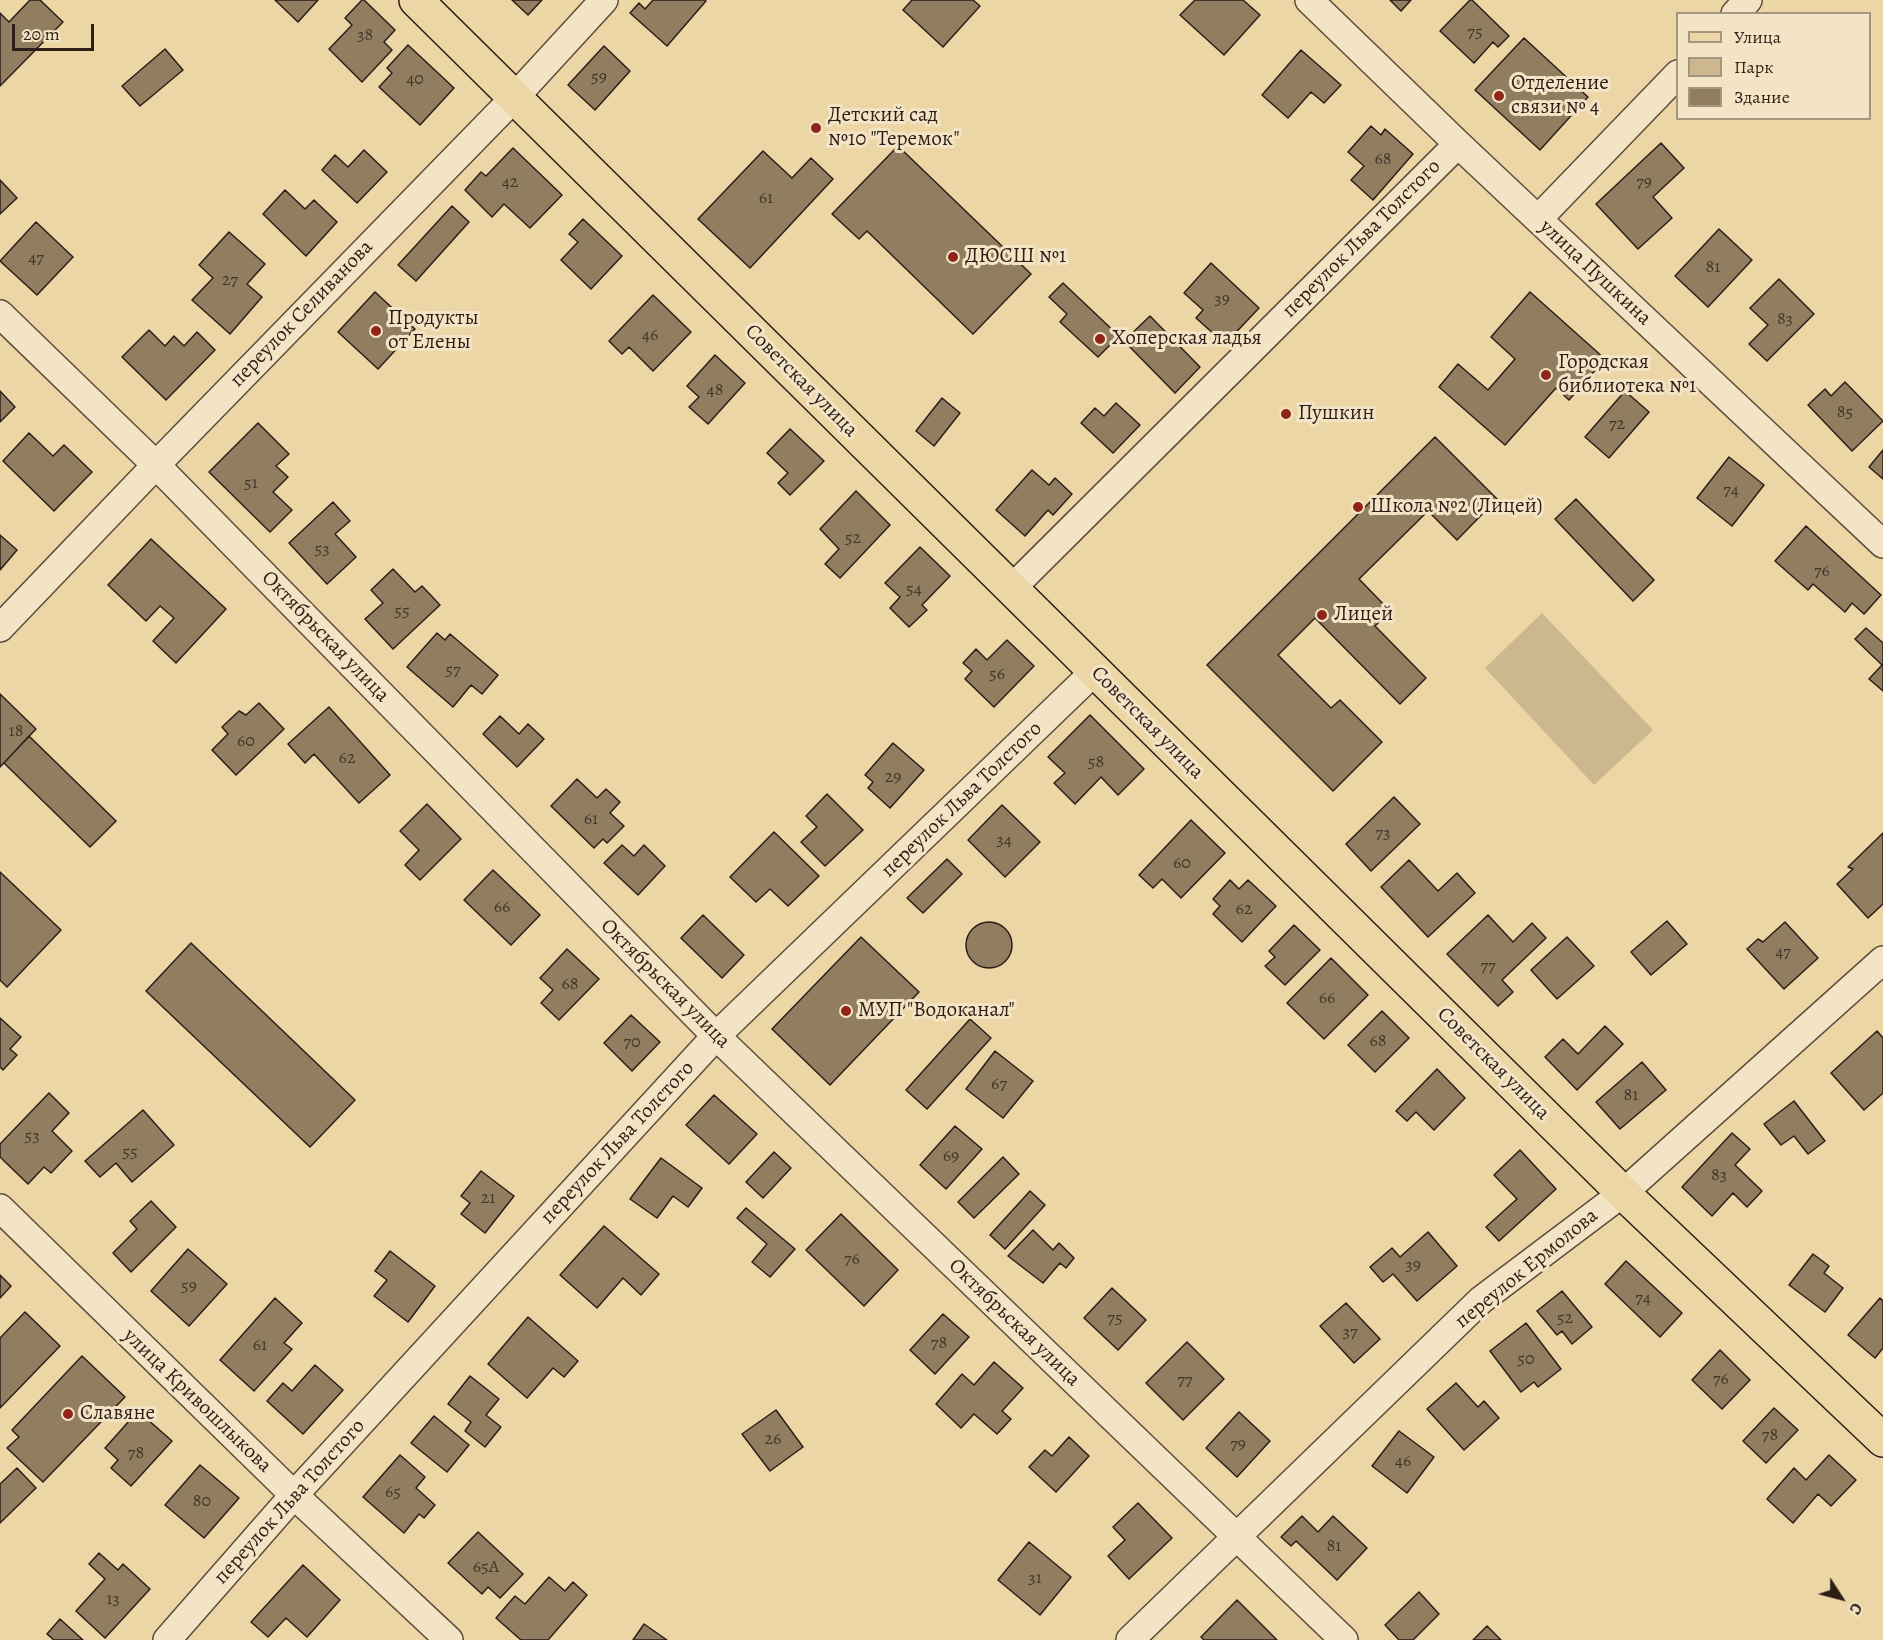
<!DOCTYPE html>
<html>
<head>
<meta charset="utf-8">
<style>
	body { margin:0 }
	#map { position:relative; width:1883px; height:1640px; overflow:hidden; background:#edd6a6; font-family:Alegreya,serif }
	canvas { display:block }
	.legend { position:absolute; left:1676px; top:12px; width:195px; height:108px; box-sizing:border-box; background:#f3e4c5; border:2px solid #a4957f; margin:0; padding:8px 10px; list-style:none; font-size:18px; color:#2d1e17 }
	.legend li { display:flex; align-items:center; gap:12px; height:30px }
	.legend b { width:30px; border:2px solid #a4957f }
	.north { position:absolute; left:1811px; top:1568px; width:60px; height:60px; -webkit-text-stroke:4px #f3e4c5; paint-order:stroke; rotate:126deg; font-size:16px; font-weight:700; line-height:24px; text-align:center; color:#2d1e17 }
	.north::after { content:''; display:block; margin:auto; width:21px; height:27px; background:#2d1e17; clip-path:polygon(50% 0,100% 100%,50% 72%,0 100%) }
	.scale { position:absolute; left:12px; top:24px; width:82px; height:27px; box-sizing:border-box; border:3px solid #2d1e17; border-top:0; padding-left:8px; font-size:18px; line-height:21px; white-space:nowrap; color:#2d1e17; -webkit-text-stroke:4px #f3e4c5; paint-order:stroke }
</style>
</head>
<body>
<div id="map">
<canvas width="1883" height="1640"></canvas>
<ul class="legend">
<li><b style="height:8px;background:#edd6a6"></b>Улица</li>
<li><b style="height:16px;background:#ccb78e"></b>Парк</li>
<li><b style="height:16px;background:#917e61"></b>Здание</li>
</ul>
<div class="north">С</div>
<div class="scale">20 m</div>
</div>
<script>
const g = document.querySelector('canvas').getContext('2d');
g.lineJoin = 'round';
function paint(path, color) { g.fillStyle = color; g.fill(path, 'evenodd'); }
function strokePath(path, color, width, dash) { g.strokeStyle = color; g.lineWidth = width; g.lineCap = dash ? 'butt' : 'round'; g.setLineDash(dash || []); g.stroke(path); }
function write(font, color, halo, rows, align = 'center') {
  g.font = font + ' Alegreya,serif'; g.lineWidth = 6; g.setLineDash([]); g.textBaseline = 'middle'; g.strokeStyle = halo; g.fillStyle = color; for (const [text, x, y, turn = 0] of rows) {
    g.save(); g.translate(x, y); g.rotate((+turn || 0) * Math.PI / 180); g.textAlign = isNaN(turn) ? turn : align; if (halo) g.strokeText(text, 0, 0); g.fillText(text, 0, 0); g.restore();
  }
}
paint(new Path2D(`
	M1542,613L1653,730L1594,785L1485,668Z`), '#ccb78e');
const building = new Path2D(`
	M30,0H40L63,22L0,86V13L9,22Z
	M275,0H318L298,22Z
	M362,0H364L395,30L384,42L392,50L362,82L329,49L352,25L345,18Z
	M512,0H542L528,15Z
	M653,0H705L706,1L667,46L630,13L639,3L645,9Z
	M912,0H973L980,6L943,47L903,10Z
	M1195,0H1243L1260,15L1224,55L1180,15Z
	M1390,0H1411L1401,11Z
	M1470,0H1472L1509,36L1498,47L1493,42L1474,63L1440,31Z
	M1524,38L1588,97L1540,150L1475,90Z
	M408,45L454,88L420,125L379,87L392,73L387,68Z
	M604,46L630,71L595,110L568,85Z
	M165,49L183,70L140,106L122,86Z
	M1301,50L1341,85L1324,103L1311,92L1288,118L1262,95Z
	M1371,126L1381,135L1385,129L1413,154L1373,200L1351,180L1364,166L1348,152Z
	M1661,143L1684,168L1653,197L1672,218L1638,249L1596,204Z
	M898,146L1031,274L973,334L867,231L859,239L832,214Z
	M513,148L562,195L530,228L504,204L492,217L465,190L481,172L486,176Z
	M364,150L387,172L357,203L322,170L335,155L348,167Z
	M763,151L792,178L811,158L833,179L750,268L698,219Z
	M0,180L17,198L0,214Z
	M285,190L305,209L314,200L337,222L306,256L263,214Z
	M452,206L469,222L416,281L398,265Z
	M583,219L622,256L591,289L561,260L578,242L569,234Z
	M36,222L73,257L37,295L0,261Z
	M1719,229L1752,260L1708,307L1675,276Z
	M229,232L265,264L247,284L262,297L230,334L192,300L213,278L199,265Z
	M1211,263L1259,308L1225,344L1196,318L1203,310L1184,293Z
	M1779,279L1814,314L1767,361L1749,344L1768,325L1750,308Z
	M1063,283L1119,336L1098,357L1060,322L1067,314L1049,297Z
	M375,292L415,329L378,369L338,332Z
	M1530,292L1605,359L1569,400L1556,388L1505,445L1439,387L1458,364L1488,390L1515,359L1491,337Z
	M653,295L691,332L653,371L629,347L622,354L609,341Z
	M1150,316L1200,367L1175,393L1124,341Z
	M149,330L165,346L174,336L184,346L197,332L215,350L166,400L122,357Z
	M715,355L745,383L708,424L689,407L699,397L687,386Z
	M1845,382L1883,421L1852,451L1808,405L1825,389L1831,396Z
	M0,391L15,407L0,422Z
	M1625,391L1649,412L1609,458L1585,437Z
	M942,398L960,413L934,446L916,431Z
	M1116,403L1140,425L1113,453L1081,423L1095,408L1104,416Z
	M258,423L289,454L276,466L288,477L273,492L292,510L270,532L209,472Z
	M790,429L824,461L790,495L778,483L788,473L767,453Z
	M29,433L53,456L64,445L92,472L54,511L3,461Z
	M1435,437L1497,499L1457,540L1428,511L1359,579L1390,611L1375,626L1426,678L1400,704L1315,618L1278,655L1331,708L1340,700L1382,742L1333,791L1207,665Z
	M1883,450V479L1869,467Z
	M1729,457L1764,485L1732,526L1697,498Z
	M1032,470L1049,485L1055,478L1072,494L1053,515L1048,510L1025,536L996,510Z
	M856,491L890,525L840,578L825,564L839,549L820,529Z
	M1576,499L1654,580L1633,601L1555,519Z
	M333,502L350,521L335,534L356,557L327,584L289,543Z
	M1806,526L1881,595L1864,614L1852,603L1845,612L1813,584L1808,590L1775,561Z
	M0,535L17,550L0,570Z
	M151,539L226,609L176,663L153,641L174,618L160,606L146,621L108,585Z
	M920,547L950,576L922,605L927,610L909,627L890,608L900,597L885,583Z
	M393,569L415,592L422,586L440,605L393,649L365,619L383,603L371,590Z
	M1866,628L1883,643V691L1869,679L1882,665L1855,639Z
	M437,633L445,640L450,634L498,675L482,694L471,685L453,707L407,667Z
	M1007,640L1034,666L994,707L965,679L972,671L963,663L976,649L987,660Z
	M0,694L36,729L0,767Z
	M259,703L284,729L236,775L212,750L228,734L222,727L239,711L246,715Z
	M329,707L390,775L359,803L314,754L305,763L288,744Z
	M1090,715L1144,769L1118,795L1101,777L1075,804L1054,783L1065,773L1048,757Z
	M500,716L519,734L528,724L544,739L517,767L483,734Z
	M29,736L116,821L90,847L4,763Z
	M893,743L924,770L890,808L868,788L873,782L865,775Z
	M577,779L597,798L606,789L620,802L610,813L624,826L607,843L603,839L594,848L551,806Z
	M827,794L863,830L825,866L801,842L817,827L806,816Z
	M1394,797L1420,824L1371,871L1346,844Z
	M427,804L461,839L420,880L405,865L419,850L400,831Z
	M1002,805L1040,842L1005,877L968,840Z
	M1191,820L1225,853L1181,898L1162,879L1153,888L1139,875Z
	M774,832L819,876L788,906L770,889L756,902L730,877Z
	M1883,833V904L1868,918L1837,884L1853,869L1848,867Z
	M622,845L634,856L644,845L665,866L638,895L604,863Z
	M947,859L962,874L923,913L907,898Z
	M1409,860L1438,891L1457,873L1475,893L1428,937L1381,887Z
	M493,870L540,915L511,945L464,900Z
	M0,872L61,930L7,987L0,980Z
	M1230,880L1239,889L1248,880L1276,906L1242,942L1213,914L1220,906L1213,899Z
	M703,915L744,955L722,978L681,938Z
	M1488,915L1513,942L1532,923L1546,938L1502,980L1513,992L1498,1006L1447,954Z
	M1667,921L1687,944L1651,975L1631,952Z
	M966 945a23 23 0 1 1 46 0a23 23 0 1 1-46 0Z
	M1785,922L1818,958L1784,989L1747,949L1758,939L1763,942Z
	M1294,925L1320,950L1285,985L1265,966L1275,957L1269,951Z
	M861,937L919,992L830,1085L772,1029Z
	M1567,937L1594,966L1557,999L1531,970Z
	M191,943L355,1100L310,1147L146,991Z
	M567,949L599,979L559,1020L541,1003L553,990L540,978Z
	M1331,958L1368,995L1324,1039L1287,1003Z
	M1382,1011L1409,1038L1375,1072L1348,1045Z
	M631,1015L660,1042L632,1071L604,1043Z
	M0,1018L21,1037L10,1049L17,1055L3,1070L0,1067Z
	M970,1019L991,1038L927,1109L906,1090Z
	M1605,1026L1623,1044L1577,1090L1545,1057L1563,1039L1578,1054Z
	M1877,1031L1883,1038V1093L1864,1110L1831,1073Z
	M995,1051L1033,1081L1003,1118L966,1089Z
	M1642,1062L1666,1090L1620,1129L1596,1102Z
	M1437,1069L1465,1098L1434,1130L1416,1112L1407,1121L1396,1111Z
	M49,1093L69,1113L52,1131L72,1151L51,1173L44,1167L28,1184L0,1157V1144Z
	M714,1095L757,1134L729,1164L686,1125Z
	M1794,1101L1825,1141L1808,1154L1794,1136L1781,1145L1764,1124Z
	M143,1110L174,1145L132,1182L116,1163L100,1177L85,1161Z
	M955,1126L982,1149L946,1189L920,1165Z
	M1732,1133L1750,1149L1735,1165L1762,1191L1747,1207L1733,1193L1712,1216L1682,1187Z
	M1520,1150L1556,1189L1499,1241L1486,1227L1517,1199L1494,1175Z
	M774,1152L791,1168L763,1198L746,1182Z
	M1003,1157L1019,1174L974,1218L958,1202Z
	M661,1158L702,1188L688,1207L673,1196L657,1218L630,1199Z
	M481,1171L514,1196L485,1233L461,1214L470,1203L461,1196Z
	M1030,1191L1045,1205L1005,1249L990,1235Z
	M151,1201L176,1227L131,1272L113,1253L137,1229L130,1221Z
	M746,1208L795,1249L770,1277L752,1262L767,1244L737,1218Z
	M841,1214L898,1270L864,1306L806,1250Z
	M604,1226L659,1274L641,1295L623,1278L597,1308L560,1275Z
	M1033,1230L1053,1250L1059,1243L1074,1258L1066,1268L1060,1263L1043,1283L1008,1256Z
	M1428,1232L1457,1266L1417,1301L1393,1274L1383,1282L1370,1267L1392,1248L1400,1257Z
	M188,1249L227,1284L189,1326L151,1291Z
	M390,1251L435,1286L408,1322L374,1296L387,1280L375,1271Z
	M1813,1254L1829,1266L1824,1273L1843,1288L1825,1312L1789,1285Z
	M1626,1261L1682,1313L1660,1337L1605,1284Z
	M0,1275L11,1286L0,1298Z
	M1112,1288L1146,1320L1118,1350L1084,1318Z
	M1562,1291L1592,1327L1572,1344L1562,1331L1557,1335L1537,1311Z
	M275,1298L302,1323L284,1343L292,1349L254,1391L220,1360Z
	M1880,1298L1883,1301V1348L1875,1358L1848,1335Z
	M1346,1303L1380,1339L1354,1363L1320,1326Z
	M25,1312L60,1346L0,1408V1338Z
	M943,1314L969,1337L935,1374L910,1350Z
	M528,1317L578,1361L564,1377L553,1368L527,1398L488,1364Z
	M1526,1323L1561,1369L1538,1387L1534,1382L1521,1392L1490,1351Z
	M1187,1342L1224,1379L1183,1420L1146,1383Z
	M1720,1350L1750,1380L1722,1409L1692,1380Z
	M82,1356L125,1397L43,1482L7,1448L19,1437L12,1430Z
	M994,1362L1023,1388L1002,1411L1011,1419L997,1434L974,1414L961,1428L936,1404L962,1374L974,1385Z
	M315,1365L343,1390L303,1434L267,1401L283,1383L292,1391Z
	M470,1376L499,1399L486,1415L501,1427L485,1447L465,1431L471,1422L448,1404Z
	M1456,1383L1478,1407L1484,1401L1499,1418L1464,1450L1427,1409Z
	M1774,1408L1798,1430L1766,1463L1743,1441Z
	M776,1410L803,1447L770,1471L742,1434Z
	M138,1411L172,1441L131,1486L111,1468L118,1460L105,1448Z
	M1239,1412L1270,1441L1237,1477L1206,1448Z
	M434,1416L469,1445L447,1472L411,1443Z
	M1399,1431L1434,1457L1407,1493L1372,1466Z
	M1069,1437L1089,1456L1056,1492L1029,1467L1045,1450L1052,1456Z
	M400,1455L425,1477L416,1488L435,1505L424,1518L419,1514L404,1533L363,1497Z
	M1829,1455L1856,1480L1831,1506L1818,1494L1793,1523L1767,1499L1794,1468L1806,1480Z
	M200,1465L239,1498L204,1538L165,1505Z
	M17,1468L36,1488L0,1523V1484Z
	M1138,1503L1172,1538L1129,1579L1108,1556L1125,1540L1113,1527Z
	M1302,1516L1318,1532L1333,1516L1367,1548L1337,1580L1296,1541L1291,1546L1281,1537Z
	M478,1532L523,1574L500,1598L488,1587L482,1594L448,1563Z
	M1029,1542L1071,1577L1040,1615L998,1580Z
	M99,1553L118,1570L123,1564L150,1589L105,1638L76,1611L105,1579L89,1564Z
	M303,1565L340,1600L307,1637L286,1618L268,1637L251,1622Z
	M549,1577L565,1591L573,1582L587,1595L548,1640H521L496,1618L515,1596L525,1604Z
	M1419,1592L1439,1614L1413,1640H1399L1385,1625Z
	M1237,1600L1277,1640H1204L1201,1637Z
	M60,1619L83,1640H54L47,1634Z
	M644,1624L667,1640H633Z
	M1487,1626L1501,1640H1473Z`);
paint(building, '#917e61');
strokePath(building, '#2d1e17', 1.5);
const minor = new Path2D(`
	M1309,0L1458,144L1883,544
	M1735,14L1748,0
	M1538,219L1678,74
	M0,314L156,465L716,1036L1344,1640
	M1011,589L1458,144
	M0,628L156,465L514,98L604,0
	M0,1208L294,1495L449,1640
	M167,1640L294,1495L716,1036L1095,671
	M1130,1640L1481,1300L1623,1193L1883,960`);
const major = new Path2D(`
	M416,0L1623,1193L1883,1440`);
strokePath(minor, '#5d4c3b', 30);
strokePath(major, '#2d1e17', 36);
strokePath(minor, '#f3e4c5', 27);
strokePath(major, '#edd6a6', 33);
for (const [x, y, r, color] of [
	[1499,96,6,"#8f2418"],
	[816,128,6,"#8f2418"],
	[953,257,6,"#8f2418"],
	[376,331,6,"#8f2418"],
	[1100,339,6,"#8f2418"],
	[1546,375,6,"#8f2418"],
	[1286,414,6,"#8f2418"],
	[1358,507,6,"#8f2418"],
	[1322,615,6,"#8f2418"],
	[846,1011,6,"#8f2418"],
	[68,1414,6,"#8f2418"]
]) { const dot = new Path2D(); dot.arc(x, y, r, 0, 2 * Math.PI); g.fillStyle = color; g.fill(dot); strokePath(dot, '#f3e4c5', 2); }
write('18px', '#46362a', null, [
	["75",1475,33],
	["38",365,36],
	["59",599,78],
	["40",415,80],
	["68",1383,160],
	["42",510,183],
	["79",1644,183],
	["61",766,199],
	["47",36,259],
	["81",1713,268],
	["27",230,281],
	["39",1222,300],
	["83",1785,320],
	["46",650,336],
	["48",715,391],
	["85",1845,413],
	["72",1617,425],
	["51",251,484],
	["74",1731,491],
	["52",853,539],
	["53",322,550],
	["76",1822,572],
	["54",914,590],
	["55",402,612],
	["57",453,671],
	["56",997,675],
	["18",16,732],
	["60",246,742],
	["62",347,759],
	["58",1096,763],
	["29",893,778],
	["61",591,820],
	["73",1383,834],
	["34",1004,841],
	["60",1182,864],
	["66",502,908],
	["62",1244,910],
	["47",1783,953],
	["77",1488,967],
	["68",570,985],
	["66",1327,999],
	["68",1378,1042],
	["70",632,1043],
	["67",999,1085],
	["81",1631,1096],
	["53",32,1137],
	["55",130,1153],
	["69",951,1157],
	["83",1719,1176],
	["21",488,1199],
	["76",852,1260],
	["39",1413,1266],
	["59",189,1287],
	["74",1643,1299],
	["75",1115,1319],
	["52",1565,1319],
	["37",1350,1333],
	["78",939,1344],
	["61",260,1346],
	["50",1526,1360],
	["76",1721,1380],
	["77",1185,1381],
	["78",1770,1436],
	["26",773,1440],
	["79",1238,1445],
	["78",136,1454],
	["46",1403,1462],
	["65",393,1493],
	["80",202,1502],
	["81",1334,1547],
	["65А",486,1568],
	["31",1035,1579],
	["13",113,1600]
]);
write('21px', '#2d1e17', '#f3e4c5', [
	["Отделение",1511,84],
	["связи № 4",1511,108],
	["Детский сад",828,116],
	["№10 \"Теремок\"",828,140],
	["ДЮСШ №1",965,257],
	["Продукты",388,319],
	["от Елены",388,343],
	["Хоперская ладья",1112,339],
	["Городская",1558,363],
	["библиотека №1",1558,387],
	["Пушкин",1298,414],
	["Школа №2 (Лицей)",1370,507],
	["Лицей",1334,615],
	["МУП \"Водоканал\"",858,1011],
	["Славяне",80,1414]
], 'left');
write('21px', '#2d1e17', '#f3e4c5', [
	["переулок Льва Толстого",1362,239,-45],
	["улица Пушкина",1595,273,43],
	["переулок Селиванова",302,314,-46],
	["Советская улица",801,381,45],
	["Октябрьская улица",325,637,46],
	["Советская улица",1147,723,45],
	["переулок Льва Толстого",962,800,-44],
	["Октябрьская улица",665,984,45],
	["Советская улица",1493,1064,45],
	["переулок Льва Толстого",618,1143,-47],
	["переулок Ермолова",1527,1269,-39],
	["Октябрьская улица",1014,1323,44],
	["улица Кривошлыкова",197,1401,44],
	["переулок Льва Толстого",290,1502,-48]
]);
</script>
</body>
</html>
